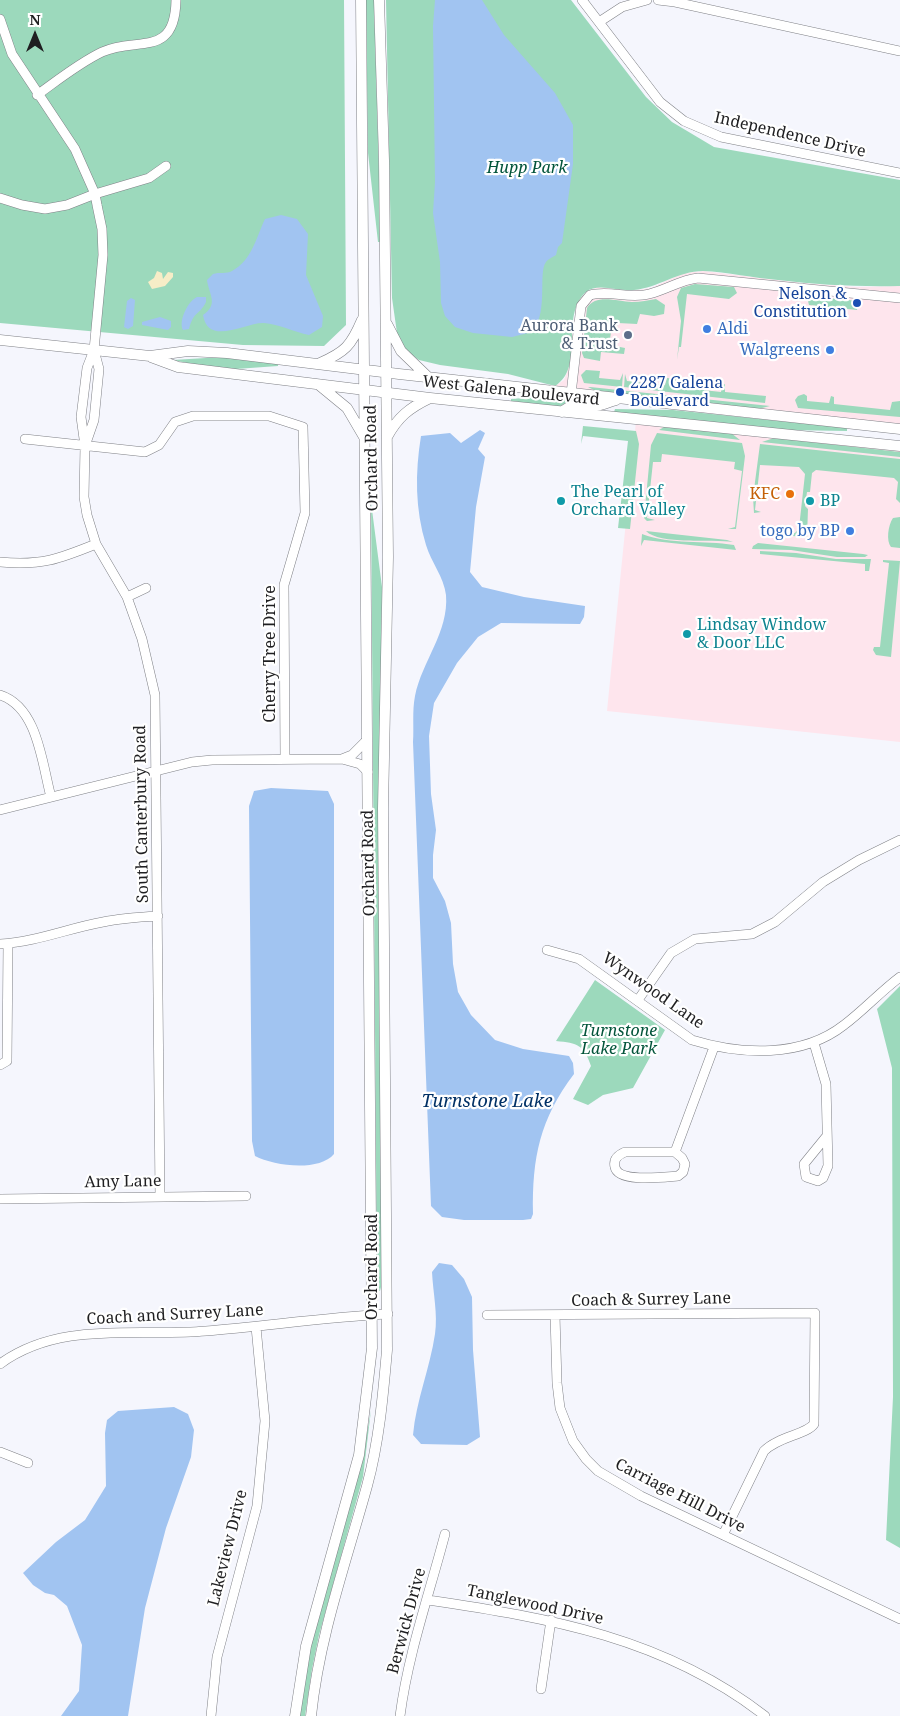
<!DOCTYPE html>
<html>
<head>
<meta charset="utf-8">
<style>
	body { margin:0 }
	#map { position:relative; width:900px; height:1716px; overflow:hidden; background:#f5f6fd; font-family:"Noto Serif",serif }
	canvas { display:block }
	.north { position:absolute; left:10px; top:10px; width:50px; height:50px; -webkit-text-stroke:4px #fff; paint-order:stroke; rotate:0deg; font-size:14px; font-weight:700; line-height:20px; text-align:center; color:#1f1f21 }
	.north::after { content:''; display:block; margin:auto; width:18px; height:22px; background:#1f1f21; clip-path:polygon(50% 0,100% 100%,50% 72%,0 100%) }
</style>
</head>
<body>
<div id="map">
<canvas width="900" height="1716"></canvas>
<div class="north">N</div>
</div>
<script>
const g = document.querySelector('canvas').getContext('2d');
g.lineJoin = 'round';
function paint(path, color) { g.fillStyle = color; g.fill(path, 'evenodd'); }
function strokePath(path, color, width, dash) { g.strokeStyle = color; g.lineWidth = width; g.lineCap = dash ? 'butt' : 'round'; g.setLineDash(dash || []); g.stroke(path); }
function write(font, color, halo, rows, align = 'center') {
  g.font = font + ' "Noto Serif",serif'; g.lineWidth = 4.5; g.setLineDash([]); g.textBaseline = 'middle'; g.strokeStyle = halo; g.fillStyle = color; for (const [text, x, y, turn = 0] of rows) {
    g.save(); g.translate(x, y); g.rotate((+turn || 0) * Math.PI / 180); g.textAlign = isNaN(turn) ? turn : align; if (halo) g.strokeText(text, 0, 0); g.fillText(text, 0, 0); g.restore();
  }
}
paint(new Path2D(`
	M704,271L802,283L856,287L900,286V425L555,386L564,380L568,370L576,308L578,300L588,291L598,287L631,291L651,288L684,273Z
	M636,421L900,451V742L607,711Z`), '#fee5ed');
paint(new Path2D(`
	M0,0H344L346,325L324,346L243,345L0,323Z
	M366,0H374L381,242H378L368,153Z
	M386,0H571L646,97L672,122L714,147L900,180V286C859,287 819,285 778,280C754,278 727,272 703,271C678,271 658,288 634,290C619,292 598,282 586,292C559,316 586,367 555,386L508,374L440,365L419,360L405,350L397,333L392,298Z
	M695,284L734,287L737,293L729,299L687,294L681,347H679L677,360L681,321L677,297L681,288Z
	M816,297L859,301L857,310L809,305L808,301Z
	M656,299L665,305L664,314L654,316L640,314L637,324L618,323L617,326H612L610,339L615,340V346L625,348L624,354L601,352L600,361L584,358L582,353L587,308C596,293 618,302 632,302C641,302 648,300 656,299Z
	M222,357L278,364V366L222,370L173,360Z
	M586,370L600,371L599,378L620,380L623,373L622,387L584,383L581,375Z
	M625,374L627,381L665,385L667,378L676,379V387L721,392L722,386L725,384V392L766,396L765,403L624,387Z
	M588,387H590L770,406L758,409L596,391Z
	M804,394L807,396V401L829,403L831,396L834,397V404L890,410L892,402L900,401V417L798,408L795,400L798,396Z
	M548,396L572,399L559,407L511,401V399Z
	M615,409L673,410L847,428V431L787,430L614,412Z
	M583,426L636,431L639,444L630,529L618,528L628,441L583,436L581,444Z
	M664,427L731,433L740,440L659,430Z
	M657,433L742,443L745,456L736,529H728L735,527L742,471L734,469L735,462L662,454L661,462H653L647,518L655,520L647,521L644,518L651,445Z
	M774,438L900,452V457L762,442Z
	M760,444L900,459V503L896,499L898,482L894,478L816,470L812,473L810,492H807L805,506L808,509L807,537L779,535V532L795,533L799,528L805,474L799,467L760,465L755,510L761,512L754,513L753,497Z
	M371,502L382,587L379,902L382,1283L380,1291H377Z
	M900,517V548L891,547C886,541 888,525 893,518Z
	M646,531L727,540L733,542C713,539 659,545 646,531Z
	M642,534C672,545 703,540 734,545L736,550L644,540L641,546Z
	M758,543L863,554L868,555L865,557H837L791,550L752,549L753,546Z
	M760,551L796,553L836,559H871L869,571H865V564L760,554Z
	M883,560L900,561L891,657L876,655L873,650L874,647H880L889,563L883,562Z
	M595,980L665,1030L633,1088L603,1095L588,1105L573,1099L591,1066C584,1045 578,1043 556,1041Z
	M900,986V1548L886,1540L893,1397L892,1068L877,1009Z
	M371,1410L363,1477L319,1635L312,1669L305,1716H300C309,1611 355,1514 371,1410Z`), '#9cd9bc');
paint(new Path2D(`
	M157,271L162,273L163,279L168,272L173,273V277L165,286L152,289L148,282L154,278Z`), '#f7edc7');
paint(new Path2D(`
	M435,0H482L504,35L555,93L573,125V164L562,243L558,247L556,255C553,257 548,259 546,262C538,272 548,310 534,329L529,328L528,333L512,337L473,333L455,327L445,316L441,303L440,262L433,213L435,182L433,26Z
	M281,215L297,219L308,234L306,275L323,316L322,327L309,335C294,332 279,324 264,323C246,322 208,347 203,315C219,304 209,295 207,280L213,274C219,272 227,274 232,271C252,260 256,238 265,219Z
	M197,297H206V302C199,316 194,310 189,329L183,330C178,321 188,301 197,297Z
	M131,298L135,300L133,326L128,329L124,327L127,301Z
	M160,317L171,321V327L168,330L142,325V322Z
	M480,430L485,433L478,449L485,457L476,507L470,572L482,587L524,597L585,606L584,617L580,624L501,623L478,637L457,663L434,703L429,736L431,794L436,830L433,855V878L445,901L451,923L453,964L458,992L471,1015L495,1040L523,1049L569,1056L573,1063L574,1074C540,1119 532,1157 533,1214L531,1219L523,1220H464L442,1217L431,1206L413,742C414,727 412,711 415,696C422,661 449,632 446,595C444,577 431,562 426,545C415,509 415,473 421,436L450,433L461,443Z
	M271,788L328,791L334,804V1154C319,1172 274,1166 255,1156L252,1141L249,806L254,791Z
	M439,1263L452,1265L464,1279L472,1297L473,1350L480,1437L467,1445L421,1444L413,1435C416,1401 430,1368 435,1334C438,1314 433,1293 432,1272Z
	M174,1407L188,1414L194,1430L191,1457L166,1528L145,1608L128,1716H61L79,1691L82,1645L67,1606L54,1595L45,1593L33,1585L23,1573L56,1542L85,1520L106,1486L105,1433L107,1420L118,1411Z`), '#a1c4f1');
const minor = new Path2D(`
	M582,0L660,102L684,121L721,137L900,173
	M658,0L675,2L900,51
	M0,19L12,54L75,149L95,194L97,205L102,229L103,255L94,350L87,368L81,417L85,446L84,497L87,515L96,544L127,597L142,639L155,695L160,1197
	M599,22L622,7L647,0
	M37,95C58,80 79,63 102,52C137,36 175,59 176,0
	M0,198L22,205L45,209L67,205L95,194L149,178L166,166
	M571,394L581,306L590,295C610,290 629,299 649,294C666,290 680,280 698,278L900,298
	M25,439L145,452L159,445L175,422L193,416H269L303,427L305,513L284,585L285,759
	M86,443L94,420L99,369L94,350
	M0,562C41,566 59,559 96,544
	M127,597L146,588
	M0,695C38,707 42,764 51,797
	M342,759L352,755L367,740
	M0,810L192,762L212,760L342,759L360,764L368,772
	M0,944C36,942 69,928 103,922C122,918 140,917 158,916
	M547,950L579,959L692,1040C741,1055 802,1058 844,1025C864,1010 880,992 900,977
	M638,1000L671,953L695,939L752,934L775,922L823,882L859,860L900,840
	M814,1043L826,1084L828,1166L823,1178L818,1181L806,1177L804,1164L826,1137
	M0,1065L7,1061L8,944
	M675,1152L682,1158L685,1164L683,1172L678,1176C664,1177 618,1183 615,1167C613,1159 618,1155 625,1152H675L714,1047
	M0,1199L246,1196
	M487,1315L815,1313L814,1424C806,1435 779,1436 764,1451L723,1535
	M555,1315L557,1383L560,1408L573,1441L586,1459L598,1471L641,1496L900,1619
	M0,1364C60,1320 137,1337 206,1331C267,1326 327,1317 388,1314
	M0,1452L28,1463
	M428,1600C550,1618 665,1638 765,1716
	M541,1689L551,1620
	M211,1716L217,1657L257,1506L265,1421L256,1327
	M400,1716C408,1654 429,1595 445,1534`);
const major = new Path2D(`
	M387,324L401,351L429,378
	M0,340L150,356L188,351L227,353L399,374L900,429
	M151,357L178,367L430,398L900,446
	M320,363C345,352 351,346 362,320
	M319,385L347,408L364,437
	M562,412C574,401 584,406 600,405C605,404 611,401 616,400
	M387,437C398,417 409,408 430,398
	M295,1716L306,1646L359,1455L372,1348L361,0
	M311,1716C319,1637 346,1562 367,1486C379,1442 383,1396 387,1350L383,808L388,557L384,160L379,0`);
strokePath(minor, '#7f8086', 10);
strokePath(major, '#7f8086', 11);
strokePath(minor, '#fff', 9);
strokePath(major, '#fff', 10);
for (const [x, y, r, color] of [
	[857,303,5,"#1a4fb4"],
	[707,329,5,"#3f7fe0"],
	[628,335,5,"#5c6f8a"],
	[830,350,5,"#3f7fe0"],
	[620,392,5,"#1a4fb4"],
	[790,494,5,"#e8710a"],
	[561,501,5,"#0f9aa8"],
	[810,501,5,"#0f9aa8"],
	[850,531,5,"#3f7fe0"],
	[687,634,5,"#0f9aa8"]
]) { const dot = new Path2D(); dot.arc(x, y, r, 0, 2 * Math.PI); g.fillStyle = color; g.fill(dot); strokePath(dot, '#fff', 2); }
write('16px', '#1f1f21', '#fff', [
	["Independence Drive",790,135,13],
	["West Galena Boulevard",511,391,6],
	["Orchard Road",372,458,-91],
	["Cherry Tree Drive",270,654,-90],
	["South Canterbury Road",142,814,-91],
	["Orchard Road",369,863,-91],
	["Wynwood Lane",653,991,35],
	["Amy Lane",123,1182,-1],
	["Orchard Road",372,1267,-90],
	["Coach & Surrey Lane",651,1300,-1],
	["Coach and Surrey Lane",175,1315,-3],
	["Carriage Hill Drive",680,1496,27],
	["Lakeview Drive",228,1548,-76],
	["Tanglewood Drive",535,1605,12],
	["Berwick Drive",407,1621,-75]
]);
write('italic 16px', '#02543a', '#fff', [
	["Hupp Park",527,168],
	["Turnstone",619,1031],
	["Lake Park",619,1049]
]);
write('16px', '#164399', '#fff', [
	["Nelson &",847,294],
	["Constitution",847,312],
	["2287 Galena",630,383,"left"],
	["Boulevard",630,401,"left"]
], 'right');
write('16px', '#4e5e75', '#fff', [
	["Aurora Bank",618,326],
	["& Trust",618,344]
], 'right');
write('16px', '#366cbe', '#fff', [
	["Aldi",717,329,"left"],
	["Walgreens",820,350],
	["togo by BP",840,531]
], 'right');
write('16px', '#0d838f', '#fff', [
	["The Pearl of",571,492],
	["Orchard Valley",571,510],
	["BP",820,501],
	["Lindsay Window",697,625],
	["& Door LLC",697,643]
], 'left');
write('16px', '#c56008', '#fff', [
	["KFC",780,494]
], 'right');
write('italic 18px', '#013065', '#fff', [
	["Turnstone Lake",487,1102]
]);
</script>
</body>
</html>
